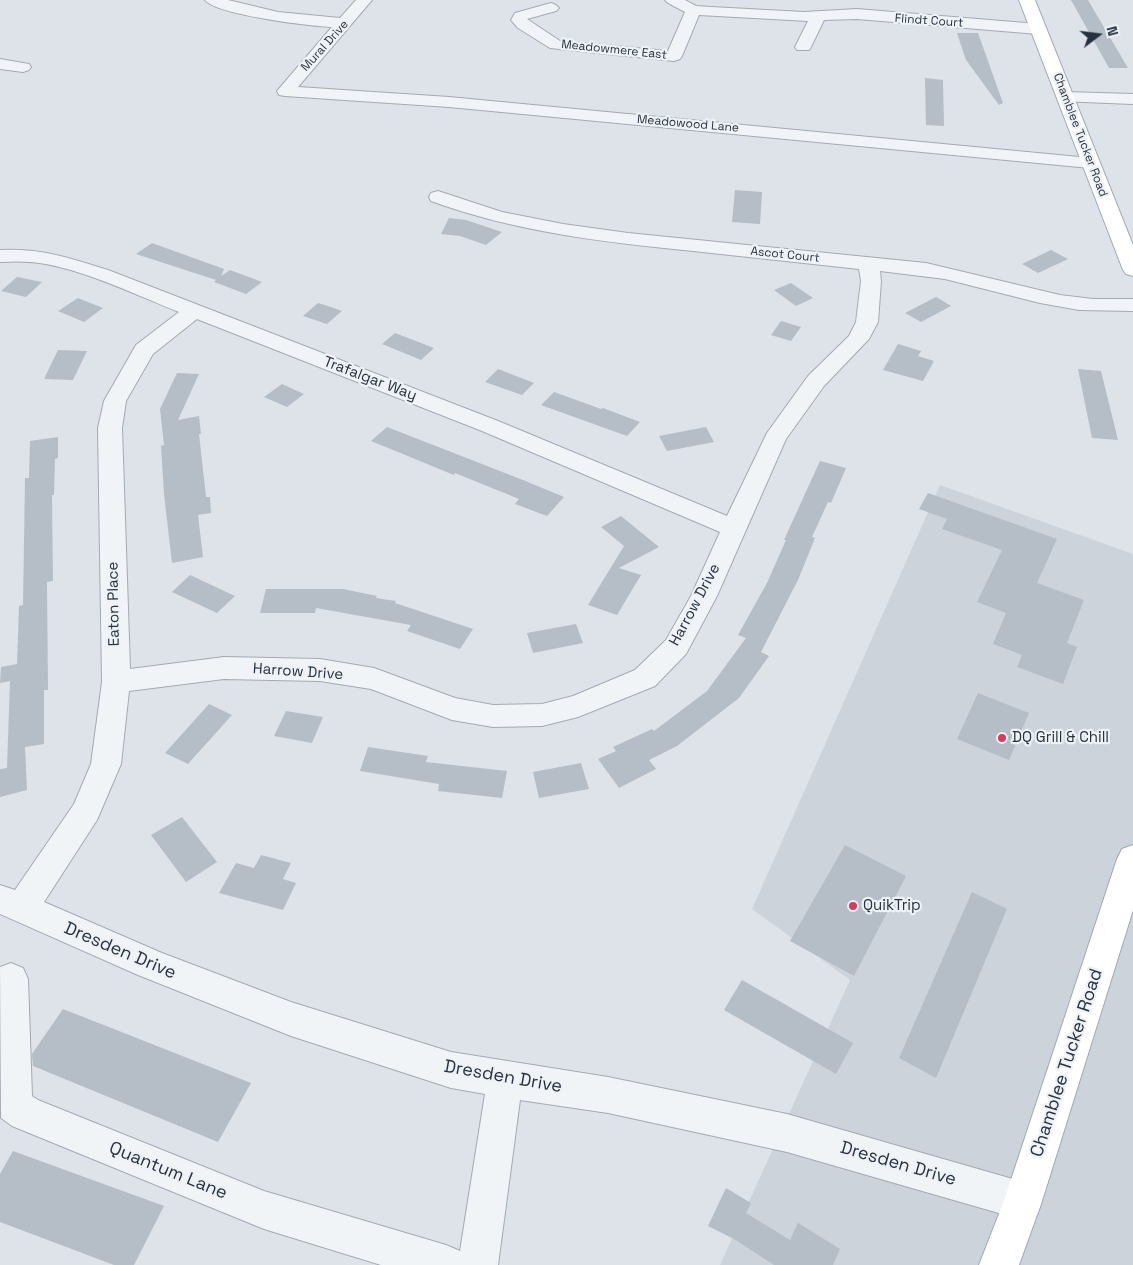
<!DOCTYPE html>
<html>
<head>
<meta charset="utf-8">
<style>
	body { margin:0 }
	#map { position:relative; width:1133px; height:1265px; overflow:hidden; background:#dee3e9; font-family:"Space Grotesk",sans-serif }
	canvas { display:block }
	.north { position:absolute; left:1073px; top:10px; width:50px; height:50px; -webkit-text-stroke:4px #eef2f6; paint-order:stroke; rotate:75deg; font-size:14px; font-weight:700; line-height:20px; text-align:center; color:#263241 }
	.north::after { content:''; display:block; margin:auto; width:18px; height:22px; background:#263241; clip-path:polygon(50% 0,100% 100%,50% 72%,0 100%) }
</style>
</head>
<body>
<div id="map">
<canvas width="1133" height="1265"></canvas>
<div class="north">N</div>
</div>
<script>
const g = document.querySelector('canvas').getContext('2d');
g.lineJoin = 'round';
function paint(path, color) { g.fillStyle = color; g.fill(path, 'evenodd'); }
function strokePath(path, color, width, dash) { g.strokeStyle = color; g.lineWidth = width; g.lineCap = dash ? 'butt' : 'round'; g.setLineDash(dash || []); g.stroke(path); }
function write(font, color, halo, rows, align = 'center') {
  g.font = font + ' "Space Grotesk",sans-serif'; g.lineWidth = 4.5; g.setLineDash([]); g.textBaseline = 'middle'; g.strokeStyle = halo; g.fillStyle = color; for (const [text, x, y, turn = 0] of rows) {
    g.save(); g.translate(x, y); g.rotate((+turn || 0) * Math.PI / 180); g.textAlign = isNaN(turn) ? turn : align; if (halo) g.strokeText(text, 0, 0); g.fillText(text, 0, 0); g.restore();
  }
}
paint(new Path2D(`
	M940,485L1133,554V1265H720L850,980L752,909Z`), '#ccd3db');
paint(new Path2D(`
	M1071,0H1088L1128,68H1109Z
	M957,33H978L1003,103L999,105L966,60Z
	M925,78L943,80L944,126L926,125Z
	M735,190L762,192L760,224L732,222Z
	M449,218L466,220L502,232L486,245L460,236L441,234Z
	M152,243L224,269L221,276L230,270L262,282L246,294L214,282L216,280L136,254Z
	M1051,250L1068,259L1038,273L1022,264Z
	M17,277L42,282L26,297L1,291Z
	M791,283L813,298L796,306L774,290Z
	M936,297L951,306L921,322L905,313Z
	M78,298L103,308L84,322L58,311Z
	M318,303L325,305L342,311L327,324L303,316Z
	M781,321L801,327L791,341L771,335Z
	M395,333L434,348L421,360L382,344Z
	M898,344L921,351L918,356L934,361L923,381L883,370Z
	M58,350L87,351L73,380L44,379Z
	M498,369L534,383L522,395L485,382Z
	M1078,369L1101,371L1118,440L1092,438Z
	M177,373L199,374L178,420L199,416L201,434H199L206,497H210L211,513L198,515L203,557L172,563L164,494L161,446L164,445L160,409Z
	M282,384L304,394L287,407L264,397Z
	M554,392L601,409L603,408L640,422L627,436L541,405Z
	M387,427L523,480L564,497L547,516L515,504L519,499L455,473L454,475L371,441Z
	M706,427L714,442L667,451L659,436Z
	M58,437V458L55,459L54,495H52L53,581L47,582L48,690H44V744L25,747L27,790L0,797V769L7,768L10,681L0,683L1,667L17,664L19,606L23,605L25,478H29L30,441Z
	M820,461L846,468L831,503L828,502L812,537L815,538L798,580L761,652L769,656L739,698L677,746L649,760L656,769L619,788L598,759L616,751L613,747L652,729L654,731L707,691L746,638L738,635L767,583L786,540H784Z
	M928,493L1057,539L1037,583L1084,600L1067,643L1077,647L1063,684L1017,667L1022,655L993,644L1006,613L977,602L1002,550L942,529L947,519L919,509Z
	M621,516L659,547L619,568L641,575L617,615L588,605L624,546L601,527Z
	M190,575L235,596L217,613L172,592Z
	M266,589H343L377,596L376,598L396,601L395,603L473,629L460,649L407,631L411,625L316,608L315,613H260Z
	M576,624L583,643L533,653L527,633Z
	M978,693L1029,713L1009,760L957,739Z
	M209,704L232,715L188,764L165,753Z
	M286,711L323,717L312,743L274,736Z
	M368,747L428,756L426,762L507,771L502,798L438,791L439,784L360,771Z
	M581,763L589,789L539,798L533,772Z
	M182,817L217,862L186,882L151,835Z
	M845,845L906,876L854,976L790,941Z
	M261,855L291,863L283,879L296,883L283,910L219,893L236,863L254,868Z
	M972,892L1007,909L936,1078L899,1058Z
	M742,980L853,1043L836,1074L724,1010Z
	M63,1009L251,1083L218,1142L33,1066L32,1054Z
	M13,1151L164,1206L134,1265H114L0,1222V1174Z
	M726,1188L751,1203L746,1213L790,1240L798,1223L840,1249L833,1265H774L734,1239L708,1226Z`), '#b5bdc6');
const minor = new Path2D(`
	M205,0H228L278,12L340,18L356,0H372L298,87L449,97L1090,158L1096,159L1099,163L1096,167L1090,168L449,107L285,96L279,95L277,91L332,27C311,26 216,15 205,0Z
	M665,0H685L696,6L711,7L804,12L857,9L1038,24L1044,26L1046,29L1044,32L1038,34L857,19L824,20L811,47L809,50H797L795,47L808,21L699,15L682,56L680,59L674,61L550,48L518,28L511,20L515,13L551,3L556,5L559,8L556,11L527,19L560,41L668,51L685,12L668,3Z
	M0,59L29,64L31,67L29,70L23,72L0,69Z
	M1065,92L1133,94V104L1059,101L1057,97L1059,93Z
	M438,191L502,212L563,224L628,233L926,263L1060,295L1093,299H1133V311L1079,310L1040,303L945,279L880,271L881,281L878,322L869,339L824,386L786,439L717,596L686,654L655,686L578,717L542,726L493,727L452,720L371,689L320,681L224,679L129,691L121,764L97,820L44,902L162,953L291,1002L451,1052L608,1077L787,1114L1023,1182L1037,1187L1042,1201L1037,1215L1023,1220L787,1152L608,1113L520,1100L498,1265H381L264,1229L12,1126L1,1118L0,967L11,963L23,968L28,979L32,1096L38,1100L264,1191L446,1245L460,1251L485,1094L451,1088L291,1036L138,975L0,914V885L15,890L74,804L91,764L102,682L98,428L104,401L136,345L179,312C136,295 92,273 46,264C31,261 15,261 0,262V250C42,248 69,258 108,270L498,421L727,516L767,433L808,376L849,336L856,322L861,281L859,269C804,263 748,257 693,251C603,242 516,232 431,201L429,197L431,193ZM197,319L482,431L720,532L691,596L666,640L635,670L573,696L542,704L493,705L455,698L374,668L320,659L224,657L130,669L122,428L126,401L153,354Z`);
const major = new Path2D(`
	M1019,0H1035L1133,245V276L1126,274L1123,270Z
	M1133,845V910L1042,1201L1019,1265H979L1004,1201L1117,859L1122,849Z`);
strokePath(minor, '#a3aab3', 2);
strokePath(major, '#9da9b5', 2);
paint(minor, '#f1f4f7');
paint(major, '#fff');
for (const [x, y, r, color] of [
	[1002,738,5,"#d63b60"],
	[853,906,5,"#d63b60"]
]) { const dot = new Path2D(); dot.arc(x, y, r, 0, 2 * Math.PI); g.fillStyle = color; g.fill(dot); strokePath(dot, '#eef2f6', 2); }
write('12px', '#263241', '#eef2f6', [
	["Flindt Court",929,21,4],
	["Mural Drive",325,46,-48],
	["Meadowmere East",614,50,6],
	["Meadowood Lane",688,124,5],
	["Chamblee Tucker Road",1080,135,69],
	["Ascot Court",785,255,6]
]);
write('15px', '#263241', '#eef2f6', [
	["Trafalgar Way",370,379,21],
	["Eaton Place",114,604,-91],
	["Harrow Drive",695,605,-62],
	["Harrow Drive",298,672,4]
]);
write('15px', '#263241', '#eef2f6', [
	["DQ Grill & Chill",1012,738],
	["QuikTrip",863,906]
], 'left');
write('18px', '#263241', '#eef2f6', [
	["Dresden Drive",120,951,23],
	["Chamblee Tucker Road",1067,1063,-72],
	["Dresden Drive",503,1077,10],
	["Dresden Drive",898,1164,16],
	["Quantum Lane",168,1171,22]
]);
</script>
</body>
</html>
